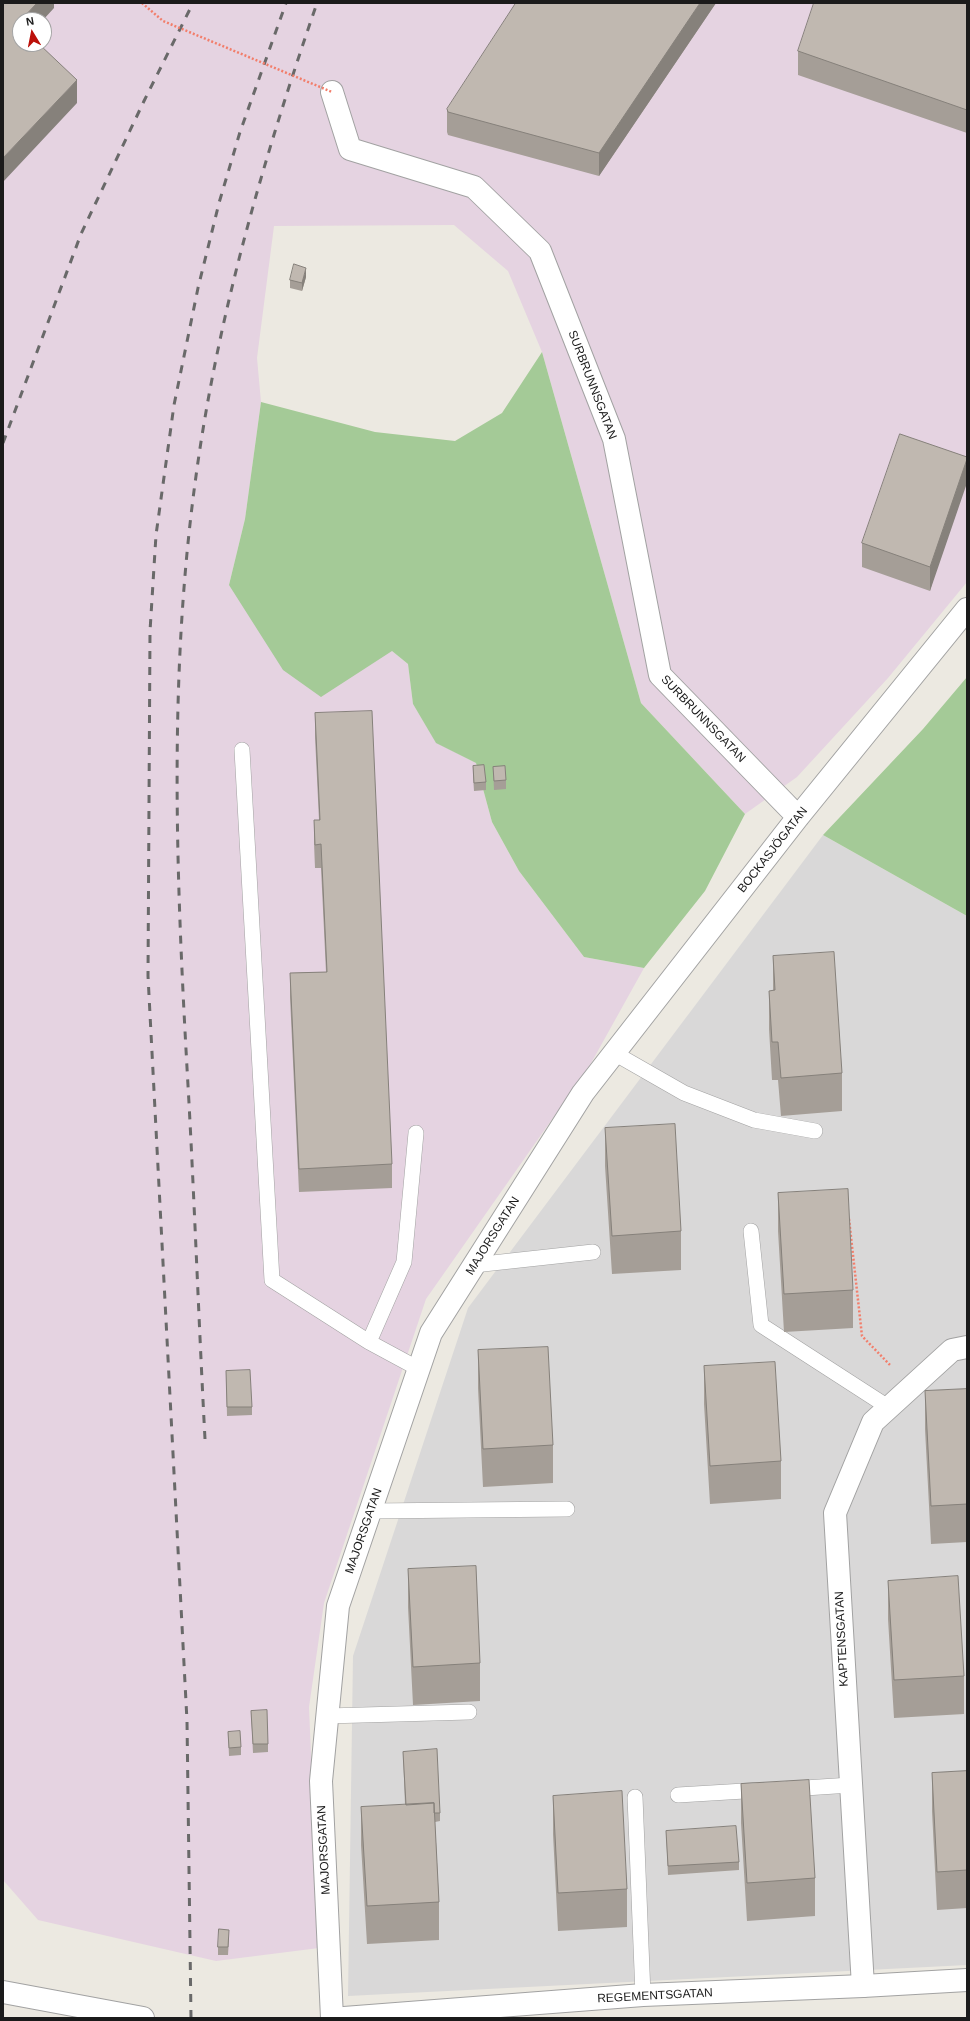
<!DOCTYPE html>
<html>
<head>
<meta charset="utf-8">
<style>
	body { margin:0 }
	#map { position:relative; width:970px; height:2021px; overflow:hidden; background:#ece9e1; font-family:Arial,sans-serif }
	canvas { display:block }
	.frame { position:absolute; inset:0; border:4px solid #1b1b1b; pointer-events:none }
	.north { position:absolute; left:12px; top:12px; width:40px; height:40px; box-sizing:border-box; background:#fff; border:1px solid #a4a4a4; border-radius:50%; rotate:350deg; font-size:11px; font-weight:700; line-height:16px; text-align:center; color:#1b1b1b }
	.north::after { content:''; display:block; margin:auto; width:14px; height:18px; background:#bc100a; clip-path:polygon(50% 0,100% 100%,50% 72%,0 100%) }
</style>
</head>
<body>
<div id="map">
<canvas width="970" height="2021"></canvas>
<div class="frame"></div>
<div class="north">N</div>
</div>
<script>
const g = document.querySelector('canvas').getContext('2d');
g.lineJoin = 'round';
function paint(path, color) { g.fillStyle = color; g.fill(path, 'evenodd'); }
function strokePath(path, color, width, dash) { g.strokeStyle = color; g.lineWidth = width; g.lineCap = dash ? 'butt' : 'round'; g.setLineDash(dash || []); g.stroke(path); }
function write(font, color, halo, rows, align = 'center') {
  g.font = font + ' Arial,sans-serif'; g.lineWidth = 3; g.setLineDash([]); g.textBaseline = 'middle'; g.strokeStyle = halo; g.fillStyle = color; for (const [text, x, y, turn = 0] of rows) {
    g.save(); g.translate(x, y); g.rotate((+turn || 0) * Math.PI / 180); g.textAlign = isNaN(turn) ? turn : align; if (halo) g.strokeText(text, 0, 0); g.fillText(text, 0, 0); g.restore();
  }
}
paint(new Path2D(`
	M823,835L967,916V1965L348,1996L353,1656L468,1308Z`), '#d9d8d8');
paint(new Path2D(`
	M3,3H967V582L888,678L797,777L745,814L641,703L542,352L508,271L454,225L274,226L257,358L261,402L245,519L229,585L392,651L408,664L413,704L436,742L476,763L492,822L519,871L584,957L644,968L590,1065L426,1299L324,1603L309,1707L319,1948L216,1961L38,1920L3,1880ZM20,20H44V44H20Z`), '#e5d3e1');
paint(new Path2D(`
	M542,352L641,703L745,814L705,891L644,968L584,957L519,871L492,822L476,763L436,743L413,704L408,664L392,651L321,697L283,670L229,585L245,519L261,402L375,432L455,441L502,413Z
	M967,677V916L823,835L923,729Z`), '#a4ca97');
const service = new Path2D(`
	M242,750L272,1280L369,1342
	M614,1053L684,1093L754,1120L815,1131
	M416,1133L404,1262L369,1342L419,1369
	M751,1231L761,1325L888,1407
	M474,1265L593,1252
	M371,1511L567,1509
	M327,1716L469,1712
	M789,1789L851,1785
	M678,1795L761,1790
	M635,1797L643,1995`);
const minor = new Path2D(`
	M332,92L350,149L474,187L540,251L614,439L660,675L798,817
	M863,1986L835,1513L873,1422L952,1350L967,1347
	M332,2018L321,1781L338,1606L431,1333L583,1093L798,817L967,609`);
const tertiary = new Path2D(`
	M3,1992L143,2018
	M344,2018L643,1995L863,1986L967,1980`);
strokePath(service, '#a2a2a2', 16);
strokePath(minor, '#a2a2a2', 24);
strokePath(tertiary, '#a2a2a2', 24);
strokePath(new Path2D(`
	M849,1219L862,1336L890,1365`), '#f27e6b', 2.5, [2, 2]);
strokePath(service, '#fff', 15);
strokePath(minor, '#fff', 22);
strokePath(tertiary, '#fff', 22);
strokePath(new Path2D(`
	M3,443L81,234L144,101L193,3
	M205,1439C199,1327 195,1215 189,1103C177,894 167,685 196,476C218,314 264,157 317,3
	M191,2018L187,1721L148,976L150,631L156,535L174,405L198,288L219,203L240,132L286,3`), '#696969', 3, [8, 8]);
strokePath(new Path2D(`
	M142,3L163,21L332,92`), '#f27e6b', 2.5, [2, 2]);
paint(new Path2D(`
	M716,3L599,176L448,135L447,132V109Z
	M967,3V133L798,75V51Z
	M306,277L302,291L290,288V280Z
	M967,457L930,591L862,567V543Z
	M315,713L392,1164V1188L299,1192L290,997V973L326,972L321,868H315L314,843V820H319L315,737Z
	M473,766L486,782V790L474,791L473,775Z
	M493,767L506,780V789L494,790Z
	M773,956L842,1073V1111L781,1116L778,1080H772L769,1029V991H773Z
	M605,1128L681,1231V1270L612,1274L605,1166Z
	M778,1193L853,1290V1328L784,1332L778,1231Z
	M478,1350L553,1445V1483L483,1487L478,1388Z
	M704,1366L781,1461V1499L710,1504L704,1404Z
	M226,1371L252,1407V1415L227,1416Z
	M967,1389V1542L931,1544L925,1429V1391Z
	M408,1569L480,1663V1701L413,1705L408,1607Z
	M888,1581L964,1676V1714L894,1718L888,1619Z
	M251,1711L268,1744V1752L253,1753Z
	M228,1732L241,1747V1755L229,1756Z
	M403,1752L440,1813V1821L435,1822L439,1902V1940L367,1944L361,1845V1807L405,1805Z
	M967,1771V1908L937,1910L932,1811V1773Z
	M741,1784L815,1878V1916L747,1921L741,1823Z
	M553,1796L627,1889V1927L558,1931L553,1834Z
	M666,1831L739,1862V1870L668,1875Z
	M229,1938L228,1955H218V1947Z`), '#a59e97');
paint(new Path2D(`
	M37,3H54V8L43,20H21Z
	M700,3H716L599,176V153Z
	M20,21V44L17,24Z
	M77,80V103L3,182V158Z
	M306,268V277L302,291V283Z
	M967,459V483L930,591V567Z`), '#86817b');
const building = new Path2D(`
	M3,3H37L17,24L20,26V44H39L77,80L3,158Z
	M516,3H700L599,153L448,112L447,109Z
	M814,3H967V110L798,51Z
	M294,264L306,268L302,283L290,280Z
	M900,434L967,457V459L930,567L862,543Z
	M372,711L392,1164L299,1169L290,973L327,972L321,844L315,845L314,820H320L315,713Z
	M484,765L486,782L474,783L473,766Z
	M505,766L506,780L494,781L493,767Z
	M834,952L842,1073L781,1078L778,1042H772L769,991L775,990L773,956Z
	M675,1124L681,1231L612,1236L605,1128Z
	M848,1189L853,1290L784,1294L778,1193Z
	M548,1347L553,1445L483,1449L478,1350Z
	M775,1362L781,1461L710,1466L704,1366Z
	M250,1370L252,1407H227L226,1371Z
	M967,1389V1504L931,1506L925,1391Z
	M476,1566L480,1663L413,1667L408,1569Z
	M958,1576L964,1676L894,1680L888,1581Z
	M267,1710L268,1744H253L251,1711Z
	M240,1731L241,1747L229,1748L228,1732Z
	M437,1749L440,1813H434V1803L406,1805L403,1752Z
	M967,1771V1870L937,1872L932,1773Z
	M809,1780L815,1878L747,1883L741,1784Z
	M622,1791L627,1889L558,1893L553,1796Z
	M434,1803L439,1902L367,1906L361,1807Z
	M736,1826L739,1862L668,1866L666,1831Z
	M219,1929L229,1930L228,1947H218Z`);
paint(building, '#c0b8b0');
strokePath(building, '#86817b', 1);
write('12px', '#1b1b1b', '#fff', [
	["SURBRUNNSGATAN",592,385,69],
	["SURBRUNNSGATAN",703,719,46],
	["BOCKASJÖGATAN",773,850,-52],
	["MAJORSGATAN",493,1236,-58],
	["MAJORSGATAN",364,1531,-71],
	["KAPTENSGATAN",842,1639,-93],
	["MAJORSGATAN",324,1850,-93],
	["REGEMENTSGATAN",655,1996,-3]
]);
</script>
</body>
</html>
